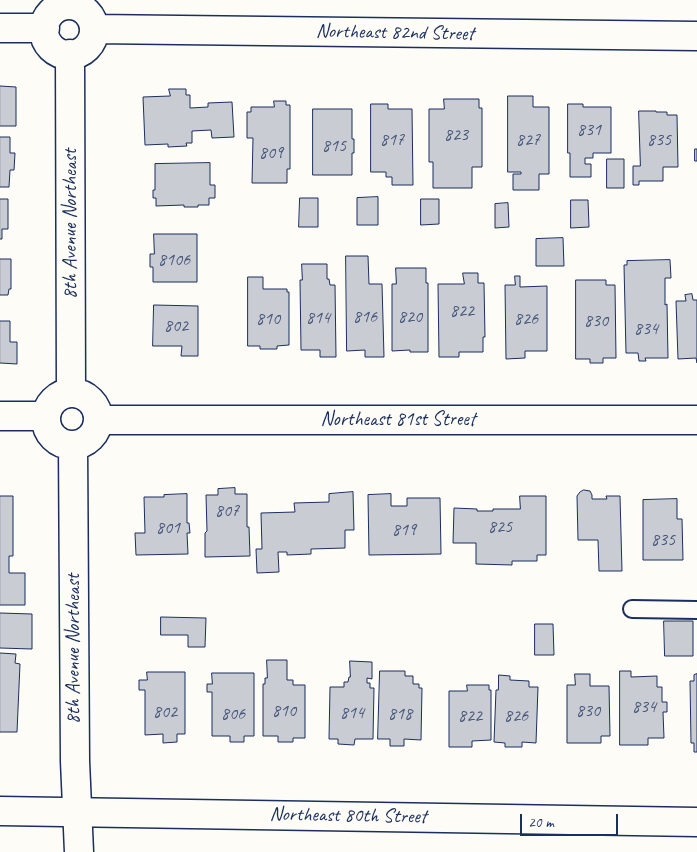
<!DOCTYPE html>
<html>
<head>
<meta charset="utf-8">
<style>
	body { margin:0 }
	#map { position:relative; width:697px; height:852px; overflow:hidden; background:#fdfcf7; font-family:Caveat,sans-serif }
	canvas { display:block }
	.scale { position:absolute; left:520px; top:814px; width:98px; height:22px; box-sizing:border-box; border:2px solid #1b2f5e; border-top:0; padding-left:6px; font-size:15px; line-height:18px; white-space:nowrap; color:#1b2f5e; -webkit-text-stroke:4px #fdfcf7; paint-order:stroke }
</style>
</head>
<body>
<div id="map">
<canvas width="697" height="852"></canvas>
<div class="scale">20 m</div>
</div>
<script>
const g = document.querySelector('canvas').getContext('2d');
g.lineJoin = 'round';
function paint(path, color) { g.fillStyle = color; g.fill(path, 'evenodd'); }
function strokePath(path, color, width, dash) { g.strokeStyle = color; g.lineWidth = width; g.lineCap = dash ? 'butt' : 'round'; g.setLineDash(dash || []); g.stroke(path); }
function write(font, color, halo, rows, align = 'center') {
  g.font = font + ' Caveat,sans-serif'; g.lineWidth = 4; g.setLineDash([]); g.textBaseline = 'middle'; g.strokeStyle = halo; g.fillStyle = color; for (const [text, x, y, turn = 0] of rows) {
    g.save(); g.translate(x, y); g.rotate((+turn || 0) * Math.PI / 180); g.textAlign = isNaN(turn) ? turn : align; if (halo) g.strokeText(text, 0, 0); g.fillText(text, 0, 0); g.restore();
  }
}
const building = new Path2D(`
	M0,86L16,87V126H0Z
	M169,89H186V95H190V108L208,107V103L232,102L234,137L212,138L211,130L192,131V143H186L187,146L168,147V144L145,145L143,97L170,96Z
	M508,96H533V107H549V174H539V190H513V174H521V172H508Z
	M444,99H479V108H482V167H472V188H433V162H429V109H444Z
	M274,101H286V105H290V169H287V183H252L253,138H247V112H251V107H274Z
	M371,104H388V109H412L413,185H392V177H386V172H371Z
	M568,104H583V107H611V153H593V158H585V164H591V177H570V153H568Z
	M313,109H352V139H354V153H352V175H313Z
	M639,111H656V112H667V115H677L678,167H663V181H639V185H633V166H640Z
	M0,137H10V153H15L14,170H10L9,187H0Z
	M695,149H697V161H695Z
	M607,159H624V188H607Z
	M210,163V185H215V198H209V205H198V207H184V205L156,206V198H153V190H155V164Z
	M378,197V225H357V198Z
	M300,198H318V227H299Z
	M0,199H8V229H2V239H0Z
	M421,199H439V224L421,225Z
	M571,200H588L589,227L571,228Z
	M508,203L509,227L495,228V204Z
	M154,234H197V282H153V267H150V254H154Z
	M563,238L564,266H536V239Z
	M346,256H368L369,284H382L384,357H365V350L347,351Z
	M0,259H11V289H9L8,295H0Z
	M670,260L671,278H665V305L667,304L668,358H645L646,361H639L638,353H626L624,265H627V261Z
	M302,264H327V279H329L330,285H335L336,357H320V350H301L300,280H302Z
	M396,268H426V283H428V352H410V350L392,351V284H396Z
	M463,273H478V283H484L485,337H483V352H459V357H439L438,284H464Z
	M515,276H520V287L547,286V351H525V358L506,359L505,285H515Z
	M248,277H263V289H287V292H289V345L277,346V349H260V346H248Z
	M576,280H606V285H615L616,358H603V363H590V359H576Z
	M692,294L693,300H697V363L696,358L678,359L676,301H686L685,295Z
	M154,305L198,306V356H181L182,346H153Z
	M0,321H10V342H17V364L0,363Z
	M235,488V494H247V527H249L250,556L205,557V533L207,531L206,495H218V489Z
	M584,490L590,491L592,495V499H607L606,496H620L622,571H599L598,540H578L577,496L580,492Z
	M353,492L354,530H345V548L311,549V554L287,555V552H278L279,572L257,573L256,549H262L261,513L295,512L294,503L329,502V494Z
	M187,494V523H189L190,533H187L188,554L136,555L135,533H145L144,497H164V495Z
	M391,494V506H407V498H440L441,554L369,555L368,495Z
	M0,496H13V556H9V573H25V605H0Z
	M520,496H546V555H537V561H512V565L476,564V543H453L454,508L477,509V511H493V509H520Z
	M677,499V519H682L683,560H643V500Z
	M0,613L32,614V649L0,648Z
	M161,617L206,618L205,647H188V635H161Z
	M664,621H693V656H665Z
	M535,624H553L554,655H535Z
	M0,653L16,654L15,663L20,664L17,732H0Z
	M267,660H287V680H293V685H305V738H293V742H278V736H263V684H265V678H267Z
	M350,661L372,662V679L367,678V683H370V688H374L373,739H355L354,745L338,744V739H329L330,687H344V682H348L349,677H350Z
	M380,671H405V676H413V684H419V688H422L421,740L404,739V746H390V739H378Z
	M620,671H631V677L657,676V687H662V702H667V712H663L664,738H648V745H620Z
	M147,672H185V734H177V742L163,743V734L145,735V690H139V680H147Z
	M212,673H254V736H244V742H230V736H212V692H207V684H212Z
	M575,674H590V686H609L610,736H601V743H567V685H575Z
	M697,674V752H694V743H691L690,681H694V675Z
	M499,675L510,676V680L529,681V687H538L536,743L522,742V747H505V743L494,742L496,690H498Z
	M467,685H489V690H491V740L472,741V747H449V691H467Z`);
paint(building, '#c9ccd3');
strokePath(building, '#1b2f5e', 1);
const lane = new Path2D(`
	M632,609L697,610`);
const street = new Path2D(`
	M44 30a25 25 0 1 1 50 0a25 25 0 1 1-50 0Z
	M0,28H45
	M94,29L697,36
	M70,54L71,393
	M46 419a26 26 0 1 1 52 0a26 26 0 1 1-52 0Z
	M0,416H46
	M98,420H697
	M73,445L75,761L79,852`);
const secondary = new Path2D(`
	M0,811L697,822`);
strokePath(lane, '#1b2f5e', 20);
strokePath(street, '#1b2f5e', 31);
strokePath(secondary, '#1b2f5e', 31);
strokePath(lane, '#fdfcf7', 16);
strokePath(street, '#fdfcf7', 28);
strokePath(secondary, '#fdfcf7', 28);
write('18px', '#46567b', null, [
	["831",589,130],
	["823",456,135],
	["817",392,140],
	["827",528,140],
	["835",659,140],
	["815",334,146],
	["809",271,153],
	["8106",174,260],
	["822",462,311],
	["816",365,317],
	["820",410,317],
	["814",318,318],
	["810",268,319],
	["826",526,319],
	["830",596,321],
	["802",176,326],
	["834",646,329],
	["807",227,511],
	["825",500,527],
	["801",168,528],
	["819",404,530],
	["835",663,540],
	["834",644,707],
	["810",284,711],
	["830",588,711],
	["802",165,712],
	["814",352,713],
	["806",233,714],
	["818",400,714],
	["822",470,716],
	["826",516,716]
]);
write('20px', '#1b2f5e', '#fdfcf7', [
	["Northeast 82nd Street",395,33,1],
	["8th Avenue Northeast",71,224,-90],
	["Northeast 81st Street",398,420],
	["8th Avenue Northeast",74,649,-90],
	["Northeast 80th Street",348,816,1]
]);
</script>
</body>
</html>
